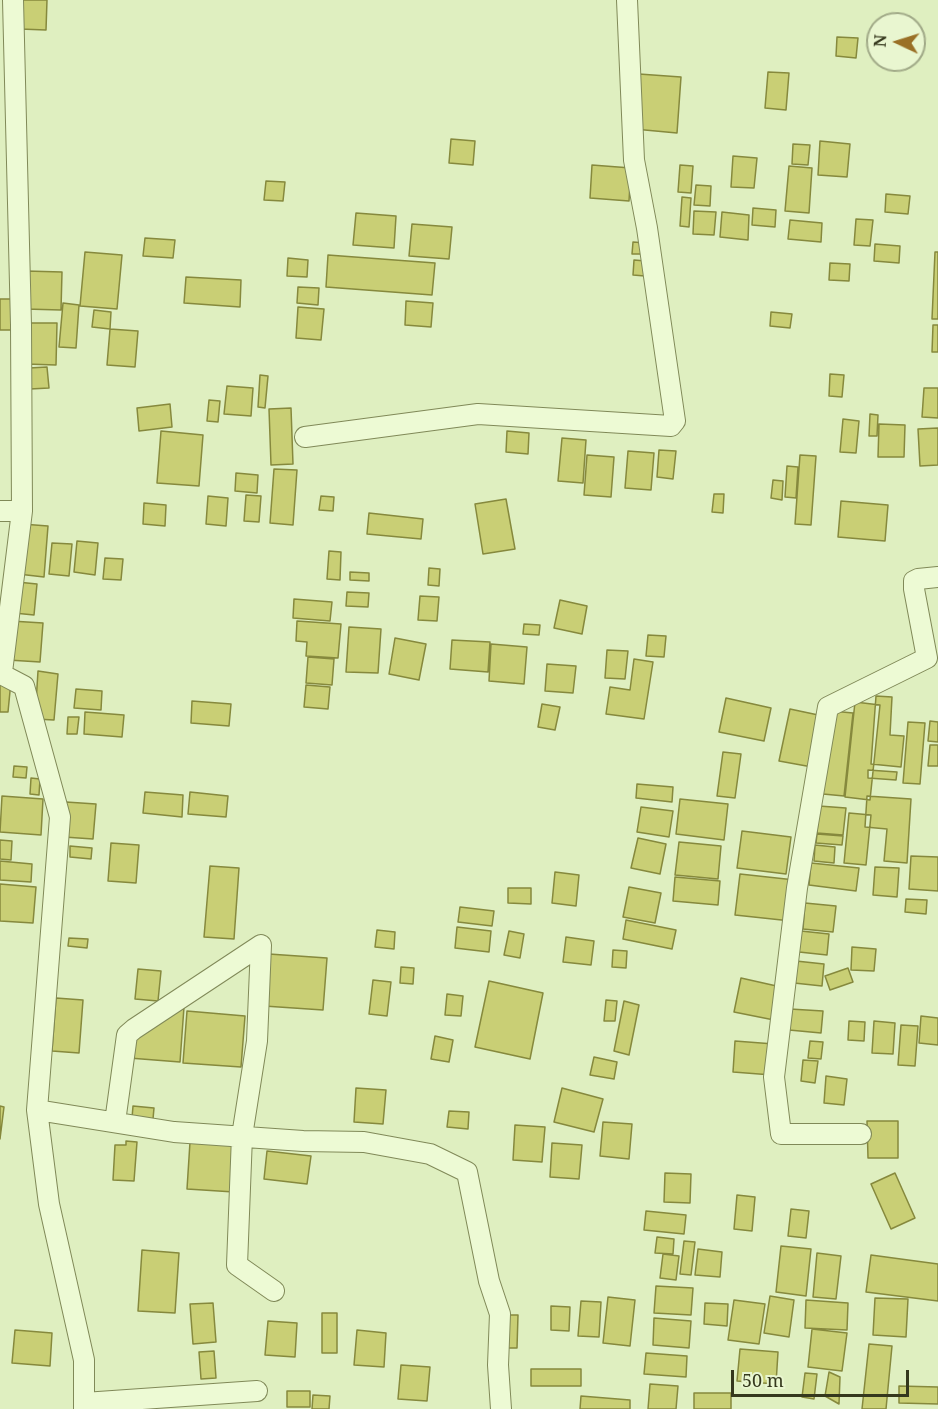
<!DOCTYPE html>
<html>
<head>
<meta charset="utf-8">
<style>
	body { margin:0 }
	#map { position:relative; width:938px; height:1409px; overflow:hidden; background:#dfefc0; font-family:"Noto Serif",serif }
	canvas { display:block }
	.north { position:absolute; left:866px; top:12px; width:60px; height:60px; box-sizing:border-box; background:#e9f6d0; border:2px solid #a1aa88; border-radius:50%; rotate:274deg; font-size:16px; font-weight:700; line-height:24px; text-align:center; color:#35381d }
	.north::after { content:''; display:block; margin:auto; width:21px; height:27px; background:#9a7026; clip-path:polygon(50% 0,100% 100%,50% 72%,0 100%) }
	.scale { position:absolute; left:731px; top:1370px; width:178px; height:27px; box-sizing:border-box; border:3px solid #35381d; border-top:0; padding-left:8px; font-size:18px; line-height:21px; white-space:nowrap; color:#35381d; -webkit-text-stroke:4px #e9f6d0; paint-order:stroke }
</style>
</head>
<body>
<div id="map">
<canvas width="938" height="1409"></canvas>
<div class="north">N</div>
<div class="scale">50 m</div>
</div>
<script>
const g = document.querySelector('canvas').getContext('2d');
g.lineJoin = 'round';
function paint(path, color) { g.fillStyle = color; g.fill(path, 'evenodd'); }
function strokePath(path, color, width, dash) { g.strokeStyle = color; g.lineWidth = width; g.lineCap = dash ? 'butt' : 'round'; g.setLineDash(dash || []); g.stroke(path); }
const building = new Path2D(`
	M21,0H47L46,30L20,29Z
	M837,37L858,38L856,58L836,56Z
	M768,72L789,73L786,110L765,108Z
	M639,74L681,77L677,133L634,129Z
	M451,139L475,141L473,165L449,163Z
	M820,141L850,144L847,177L818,175Z
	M793,144L810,145L808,165L792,164Z
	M733,156L757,158L754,188L731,187Z
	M592,165L631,168L629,201L590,198Z
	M680,165L693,166L691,193L678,192Z
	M789,166L812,168L809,213L785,211Z
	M266,181L285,182L283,201L264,200Z
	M696,185L711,186L710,206L694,205Z
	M886,194L910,196L908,214L885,212Z
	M682,197L691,198L689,227L680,226Z
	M753,208L776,210L775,227L752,225Z
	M694,211L716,212L714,235L693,234Z
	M722,212L749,215L748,240L720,237Z
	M356,213L396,216L394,248L353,245Z
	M856,219L873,220L870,246L854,245Z
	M790,220L822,223L821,242L788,239Z
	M412,224L452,227L449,259L409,256Z
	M145,238L175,240L173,258L143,256Z
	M633,242L646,243L645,254H632Z
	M875,244L900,246L899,263L874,261Z
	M85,252L122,255L117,309L80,306Z
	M935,252H938V319H932Z
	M328,255L435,263L432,295L326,287Z
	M288,258L308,260L307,277L287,276Z
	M634,260L646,261L645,276L633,275Z
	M830,263L850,264L849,281L829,280Z
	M26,271L62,272L61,310L25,309Z
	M186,277L241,280L240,307L184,303Z
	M298,287L319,288L318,305L297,303Z
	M0,299H12L13,330H0Z
	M406,301L433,303L431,327L405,325Z
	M63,303L79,305L76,348L59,347Z
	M298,307L324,309L321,340L296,338Z
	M94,310L111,312L110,329L92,327Z
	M771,312L792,314L790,328L770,326Z
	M27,323H57L56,365L26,364Z
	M933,325H938V352H932Z
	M110,329L138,331L135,367L107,365Z
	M47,367L49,388L30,389L29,368Z
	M830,374L844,375L842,397L829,396Z
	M260,375L268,376L265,408L258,407Z
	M227,386L253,388L251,416L224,414Z
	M924,388H938V418L922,417Z
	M209,400L220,401L218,422L207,421Z
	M170,404L172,427L139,431L137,408Z
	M291,408L293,464L271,465L269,409Z
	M870,414L878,415L877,436H869Z
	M843,419L859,421L856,453L840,452Z
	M879,424L905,425L904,457H878Z
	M938,428V465L920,466L918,429Z
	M161,431L203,435L199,486L157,483Z
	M507,431L529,433L528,454L506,452Z
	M562,438L586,440L583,483L558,481Z
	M659,450L676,451L673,479L657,477Z
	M628,451L654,453L651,490L625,488Z
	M587,455L614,457L611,497L584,495Z
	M800,455L816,456L811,525L795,524Z
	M787,466L798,467L796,498L785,497Z
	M274,469L297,470L293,525L270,523Z
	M236,473L258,475L257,493L235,491Z
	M773,480L783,481L782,500L771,498Z
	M714,494H724L723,513L712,512Z
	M246,495L261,496L259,522L244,521Z
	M208,496L228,498L226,526L206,524Z
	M321,496L334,497L333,511L319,510Z
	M506,499L515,549L483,554L475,504Z
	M841,501L888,505L885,541L838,537Z
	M144,503L166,505L165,526L143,524Z
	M369,513L423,519L421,539L367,534Z
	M22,524L48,526L44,577L18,574Z
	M77,541L98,543L95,575L74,572Z
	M52,543L72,544L69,576L49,574Z
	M329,551L341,552L340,580L327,579Z
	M105,558L123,559L121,580L103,579Z
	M429,568L440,569L439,586L428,585Z
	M350,572L369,573V581L350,580Z
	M17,582L37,584L34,615L14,613Z
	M347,592L369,593L368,607L346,606Z
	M420,596L439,597L437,621L418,620Z
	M294,599L332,602L330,621L293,618Z
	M560,600L587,606L582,634L554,628Z
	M11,621L43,623L40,662L8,660Z
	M297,621L341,624L338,658L306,656L307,642L296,641Z
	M524,624L540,625L539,635L523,634Z
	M349,627L381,629L378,673L346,672Z
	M648,635L666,636L664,657L646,656Z
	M395,638L426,644L419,680L389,674Z
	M452,640L490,642L488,672L450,669Z
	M491,644L527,647L524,684L489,681Z
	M607,650L628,651L625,679L605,678Z
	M308,657L334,659L332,685L306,683Z
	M634,659L653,662L644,719L606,714L610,687L630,690Z
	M547,664L576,666L573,693L545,691Z
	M38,671L58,674L54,720L35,719Z
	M0,680L11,681L8,712H0Z
	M306,685L330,687L328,709L304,707Z
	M76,689L102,691L101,710L74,708Z
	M876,696L892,697L890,735L904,736L901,767L871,764Z
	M726,698L771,708L764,741L719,732Z
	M192,701L231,704L229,726L191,723Z
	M855,702L880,705L870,800L845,797Z
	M542,704L560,707L555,730L538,727Z
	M790,709L823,716L812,767L779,761Z
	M832,711L853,713L844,796L823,794Z
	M85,712L124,715L122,737L84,734Z
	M68,717H79L77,734H67Z
	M930,721L938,722V742L928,741Z
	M908,722L925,723L920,784L903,783Z
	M930,745H938V766H928Z
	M723,752L741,754L735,798L717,796Z
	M14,766L27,767L26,778L13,777Z
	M868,770L897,772L896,780L868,778Z
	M31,778L40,779L39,795L30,794Z
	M637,784L673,787L672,802L636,798Z
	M145,792L183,795L182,817L143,813Z
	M190,792L228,796L226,817L188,814Z
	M2,796L43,799L41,835L0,832Z
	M867,796L911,799L907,863L884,861L887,829L865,827Z
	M680,799L728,804L724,840L676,834Z
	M66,802L96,804L93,839L64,837Z
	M819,806L846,808L843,835L817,833Z
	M641,807L673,811L669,837L637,832Z
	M849,813L871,815L866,865L844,863Z
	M742,831L791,837L786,874L737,868Z
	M817,834L843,836L842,845L816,843Z
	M638,838L666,844L660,874L631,868Z
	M0,840L12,841L11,860L0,859Z
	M679,842L721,846L718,879L675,875Z
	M111,843L139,845L136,883L108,881Z
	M815,845L835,847L834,863L814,861Z
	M70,846L92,848L91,859L70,857Z
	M911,856L938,857V891L909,889Z
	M0,861L32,864L31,882L0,880Z
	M811,863L859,868L856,891L809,885Z
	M210,866L239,868L234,939L204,937Z
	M875,867L899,868L897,897L873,895Z
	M555,872L579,875L576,906L552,903Z
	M740,874L795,880L791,921L735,915Z
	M675,877L720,881L718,905L673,901Z
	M0,884L36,887L33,923L0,921Z
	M629,887L661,893L655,923L623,917Z
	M508,888H531V904L508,903Z
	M906,899L927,900L926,914L905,912Z
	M805,903L836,906L833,932L803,929Z
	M460,907L494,911L492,926L458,922Z
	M626,920L676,930L672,949L623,939Z
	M457,927L491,931L489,952L455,948Z
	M377,930L395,932L394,949L375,947Z
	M509,931L524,934L520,958L504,955Z
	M801,931L829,934L827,955L799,952Z
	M566,937L594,941L591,965L563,962Z
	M69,938L88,939L87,948L68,946Z
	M852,947L876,949L874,971L851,970Z
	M613,950L627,951L626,968L612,967Z
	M269,954L327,958L323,1010L264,1006Z
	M796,961L824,964L822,986L794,983Z
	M401,967L414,968L413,984L400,983Z
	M848,968L853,982L830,990L825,976Z
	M138,969L161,971L158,1001L135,999Z
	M741,978L781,987L774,1020L734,1012Z
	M373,980L391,982L387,1016L369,1014Z
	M489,981L543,993L530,1059L475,1047Z
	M447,994L463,996L461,1016L445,1015Z
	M56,998L83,1000L79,1053L52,1051Z
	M606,1000L617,1001L615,1021H604Z
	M624,1001L639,1005L629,1055L614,1051Z
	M184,1007L180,1062L129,1058L130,1042Z
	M790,1009L823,1011L821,1033L789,1030Z
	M187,1011L245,1016L241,1067L183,1063Z
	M921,1016L938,1018V1045L919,1043Z
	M849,1021L865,1022L864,1041L848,1040Z
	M874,1021L895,1023L893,1054L872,1053Z
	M901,1025L918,1026L915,1066L898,1065Z
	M435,1036L453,1040L449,1062L431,1059Z
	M735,1041L774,1044L772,1075L733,1072Z
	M810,1041L823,1042L821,1059L808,1058Z
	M594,1057L617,1062L614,1079L590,1075Z
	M803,1060L818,1061L815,1083L801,1081Z
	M826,1076L847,1079L844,1105L824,1103Z
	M356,1088L386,1090L383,1124L354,1122Z
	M562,1088L603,1099L594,1132L554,1122Z
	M0,1106L4,1107L0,1139Z
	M133,1106L154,1108L153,1119L132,1118Z
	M449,1111L469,1112L468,1129L447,1127Z
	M867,1121H898V1158H868Z
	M603,1122L632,1124L629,1159L600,1156Z
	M515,1125L545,1127L542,1162L513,1160Z
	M126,1141L137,1142L134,1181L113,1180L115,1145H126Z
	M190,1142L237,1145L234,1192L187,1189Z
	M552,1143L582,1145L579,1179L550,1177Z
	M267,1151L311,1156L307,1184L264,1179Z
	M665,1173L691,1174L690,1203L664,1202Z
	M895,1173L915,1218L891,1229L871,1184Z
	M737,1195L755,1197L752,1231L734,1229Z
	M791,1209L809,1211L806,1238L788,1236Z
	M646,1211L686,1215L684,1234L644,1230Z
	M657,1237L674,1239L673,1254L655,1253Z
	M684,1241L695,1242L691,1275L680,1274Z
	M781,1246L811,1249L806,1296L776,1292Z
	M698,1249L722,1252L720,1277L695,1275Z
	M142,1250L179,1253L175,1313L138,1311Z
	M817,1253L841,1256L836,1299L813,1297Z
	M663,1254L679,1256L676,1280L660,1278Z
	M871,1255L938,1264V1301L866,1292Z
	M656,1286L693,1288L691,1315L654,1313Z
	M770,1296L794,1300L789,1337L764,1333Z
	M608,1297L635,1300L630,1346L603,1343Z
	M875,1298L908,1299L906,1337L873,1335Z
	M734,1300L765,1304L759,1344L728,1340Z
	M806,1300L848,1303L847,1330L805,1328Z
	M581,1301L601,1302L599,1337L578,1336Z
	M213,1303L216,1342L193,1344L190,1304Z
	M705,1303L728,1304L727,1326L704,1324Z
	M551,1306L570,1307L569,1331L551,1330Z
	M322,1313H337V1353H322Z
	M508,1315H518L517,1348H507Z
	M654,1318L691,1321L689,1348L653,1345Z
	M268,1321L297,1323L295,1357L265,1355Z
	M812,1329L847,1333L842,1371L808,1367Z
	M15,1330L52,1333L50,1366L12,1363Z
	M357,1330L386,1333L384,1367L354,1365Z
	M869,1344L892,1346L886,1409H862Z
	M740,1349L778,1352L776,1384L737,1381Z
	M214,1351L216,1378L201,1379L199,1352Z
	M646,1353L687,1356L686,1377L644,1374Z
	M401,1365L430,1367L427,1401L398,1399Z
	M531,1369H581V1386H531Z
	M829,1372L840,1377L839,1404L825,1396Z
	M805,1373L817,1374L814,1399L802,1397Z
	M650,1384L678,1386L676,1409H648Z
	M899,1386L938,1387V1404L899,1403Z
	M287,1391H310V1407H287Z
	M694,1393H731V1409H694Z
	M313,1395L330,1396L329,1409H312Z
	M581,1396L630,1400V1409H580Z`);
paint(building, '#c9cf75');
strokePath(building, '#86893d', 1.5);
const minor = new Path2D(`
	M13,0L21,325L22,511L2,672L3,675L24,686L60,817L37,1110L49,1204L84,1360V1409
	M305,437L478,414L671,426L675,421L647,228L634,160L627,0
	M0,511H22
	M37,1110L174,1132L303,1141L364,1142L430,1154L467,1172L489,1281L500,1314L498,1365L501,1409
	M115,1122L127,1035L134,1029L261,945L257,1041L242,1136L237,1265L274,1291
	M861,1134H781L774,1077L797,888L828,707L927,658L914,589V581L918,579L938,577
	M84,1403L257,1391`);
strokePath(minor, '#808958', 22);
strokePath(minor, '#edfad4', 20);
</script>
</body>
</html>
